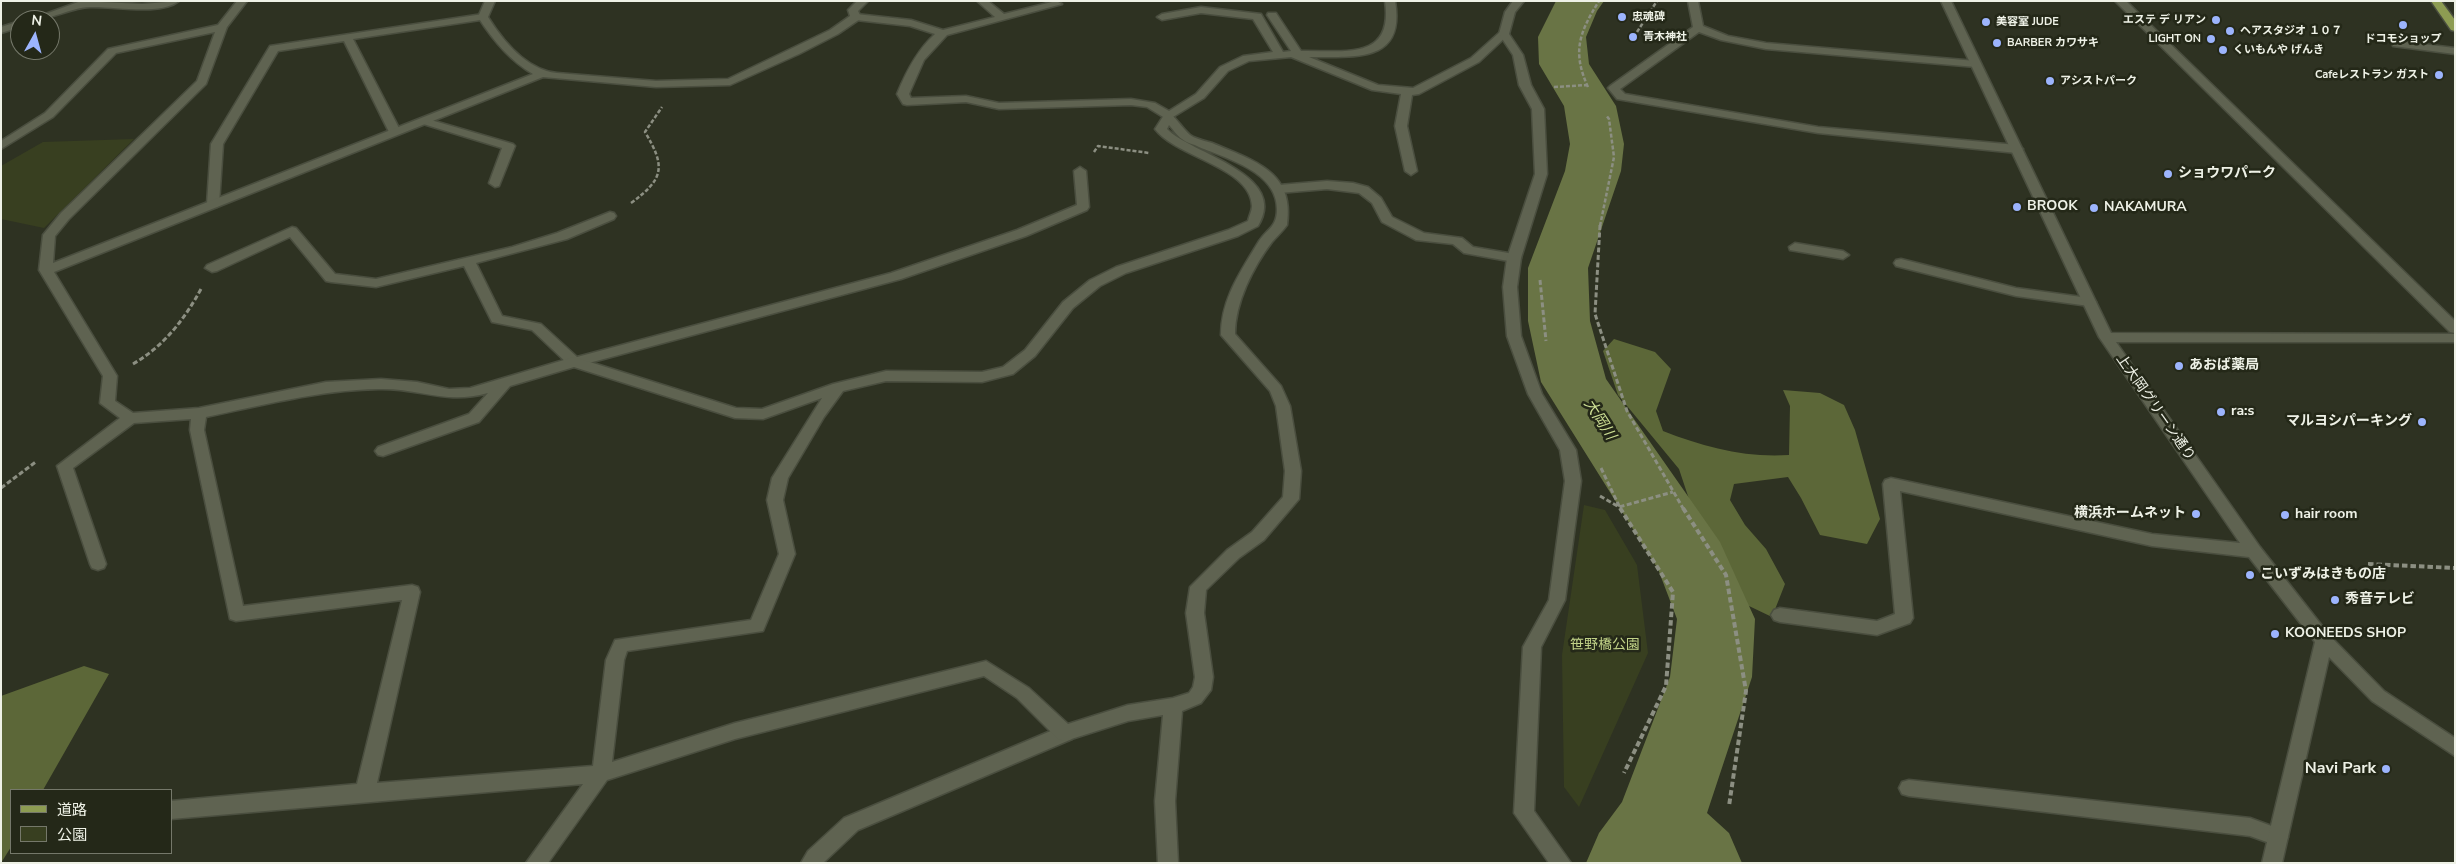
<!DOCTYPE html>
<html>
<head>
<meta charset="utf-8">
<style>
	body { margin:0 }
	#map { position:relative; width:2456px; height:864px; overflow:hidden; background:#2e3222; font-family:"Nunito Sans","Noto Sans JP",sans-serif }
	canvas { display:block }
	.frame { position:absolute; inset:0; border:2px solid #eef1e6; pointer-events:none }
	.legend { position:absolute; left:10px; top:789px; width:162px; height:65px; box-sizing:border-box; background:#242818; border:1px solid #75786a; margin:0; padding:6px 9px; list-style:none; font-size:15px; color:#eef1e6 }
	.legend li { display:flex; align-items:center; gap:10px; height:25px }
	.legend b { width:25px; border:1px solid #75786a }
	.north { position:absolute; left:10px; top:10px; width:50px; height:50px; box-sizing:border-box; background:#242818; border:1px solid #75786a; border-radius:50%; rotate:7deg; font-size:14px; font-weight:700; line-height:20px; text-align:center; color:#eef1e6 }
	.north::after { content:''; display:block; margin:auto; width:18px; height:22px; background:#9cb4fd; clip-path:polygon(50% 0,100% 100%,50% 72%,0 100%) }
</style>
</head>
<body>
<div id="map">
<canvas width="2456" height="864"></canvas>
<div class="frame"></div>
<ul class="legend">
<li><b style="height:6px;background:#8d9c52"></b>道路</li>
<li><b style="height:14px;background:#383f20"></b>公園</li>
</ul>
<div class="north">N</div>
</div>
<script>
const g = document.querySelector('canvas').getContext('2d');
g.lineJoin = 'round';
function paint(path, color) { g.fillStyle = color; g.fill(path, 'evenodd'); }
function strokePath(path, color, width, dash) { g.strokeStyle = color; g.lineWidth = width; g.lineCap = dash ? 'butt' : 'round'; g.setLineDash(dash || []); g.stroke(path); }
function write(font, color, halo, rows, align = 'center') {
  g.font = font + ' "Nunito Sans","Noto Sans JP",sans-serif'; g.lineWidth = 5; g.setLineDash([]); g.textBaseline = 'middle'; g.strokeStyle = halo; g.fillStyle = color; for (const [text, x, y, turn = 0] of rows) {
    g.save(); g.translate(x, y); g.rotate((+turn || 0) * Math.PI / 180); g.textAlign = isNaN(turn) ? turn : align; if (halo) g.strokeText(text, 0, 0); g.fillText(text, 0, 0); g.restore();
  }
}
paint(new Path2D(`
	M134,139L44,228L1,219V166L43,142Z
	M1584,505L1605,510L1637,565L1648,653L1579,807L1564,787L1562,655Z`), '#383f20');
paint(new Path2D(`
	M1614,339L1655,352L1671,369L1656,411L1663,431C1704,447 1745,458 1789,455L1790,406L1783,390L1820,393L1844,405L1855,430L1880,519L1867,544L1820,535L1801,498L1788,477L1734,484L1730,500L1745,525L1766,549L1785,584L1772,617L1726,595L1706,550L1679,469L1618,395L1603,351Z
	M84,666L109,674L43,790H11V847L1,863V696Z`), '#5c6738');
paint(new Path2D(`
	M1556,1H1604L1597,11L1586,37L1589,64L1616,106L1624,144L1621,171L1588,268L1590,321L1606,379L1720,542L1755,619L1752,677L1707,813L1729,833L1742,863H1586L1599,833L1622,802L1670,677L1677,619L1658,569L1541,382L1528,321V268L1565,171L1570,144L1564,106L1539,64L1538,37Z`), '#697445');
const lane = new Path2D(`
	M977,1H988L1004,14L1056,1L1062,4L947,35L924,60L909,94L911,98L966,96L999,103L1131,99L1155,103L1169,111L1196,94L1220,67L1243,56L1273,52L1253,19L1201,13L1162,20L1157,17L1162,14L1201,7L1261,14L1283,52L1291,51L1267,15L1268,13H1276L1301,51C1342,50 1394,62 1385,1H1395C1406,65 1352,56 1309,57L1378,85L1413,88L1471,58L1500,32H1508L1509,34L1479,62L1419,94L1412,95L1407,126L1417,171L1411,175L1405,171L1395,126L1401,94L1372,90L1291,57L1249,61L1228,71L1204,98L1168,120L1147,107L1131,105L999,109L966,102L907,105L903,104L897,94C906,72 917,50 935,34L910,26L856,20L851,17L856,14L911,20L943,30L995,17Z
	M1688,1H1698L1703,26L1728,36L1766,43L1976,61L1981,64L1976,67L1766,49L1721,40L1699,32L1620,89L1625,94L1818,127L2017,145L2023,149L2017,153L1818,133L1617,99L1608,88L1610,86L1693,27Z
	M483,14L487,15V19L353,39L401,132L395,135L389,132L344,41L278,51L223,144L219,204L217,207H209L207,204L211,144L270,46Z
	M2397,41L2455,48V54L2393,46V42Z
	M424,118L513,144L515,146L499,186L495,187L489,183L502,148L420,123L418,121Z
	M1080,167L1086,171L1089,207L1087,210L1026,236L901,279L574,367L569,365L532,330L492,322L464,266L376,287L331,282L326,281L290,237L217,271L212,272L205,268L207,265L292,227L296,228L335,274L376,279L512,247L557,233L610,212L614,213L616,216L614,219L567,239L476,263L502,316L541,324L577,357L891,273L1017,230L1077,205L1074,171Z
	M1327,181L1353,183L1368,187L1381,198L1392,217L1424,233L1462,238L1473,247L1514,254L1521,258L1514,262L1464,253L1453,244L1416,240L1382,222L1372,203L1359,193L1327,189L1279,193L1273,189L1279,185Z
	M1795,243L1843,251L1849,255L1843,259L1790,250L1789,247Z
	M1901,259L2016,288L2089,298L2096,302L2089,306L2016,296L1896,266L1894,263L1896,260Z
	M1065,725L1072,727L1074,733L1072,739L858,830L823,863H801L808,851L844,818Z
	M1909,780L2250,818L2285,831L2288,837L2285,843L2278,846L2250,836L1909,796L1902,794L1899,788L1902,782Z`);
const street = new Path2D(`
	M81,1L142,4L179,1C160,16 113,6 90,7C69,8 52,20 29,20Z
	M237,1H247L227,27L206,84L69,219L55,236L53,263L533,74C510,61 492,39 478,17L485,1H495L488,17C503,41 527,70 557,73L656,81L728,79L830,30L850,16L848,10L857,1H868L858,11L861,17L860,19L838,34L799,54L730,85L656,87L543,77L54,272L117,376L115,401L133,413L199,408L326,382L381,379L417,382L449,389L470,388L574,357L736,408L762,409L833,384L886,371L982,372L1003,367L1025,350L1063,302L1090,280L1116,267L1228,230L1248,221C1249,216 1252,211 1252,206C1251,167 1177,158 1155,129L1164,115H1172C1178,121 1184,130 1190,135C1196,139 1205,141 1212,143C1254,161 1295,171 1287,225C1283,231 1277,236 1272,242C1253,267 1235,303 1235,334L1281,386L1290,406L1301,471L1299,499L1264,540L1239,558L1206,590L1204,613L1213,677L1211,690L1201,703L1182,711L1175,801L1178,863H1158L1155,801L1163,715L1128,721L1065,741L1058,739L1017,698L984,676L735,739L607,780L548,863H526L583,784L171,819V801L357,784L402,600L236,621L230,619L190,430L191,419L134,423L73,468L106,564L104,568L98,570L92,568L90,564L57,466L120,418L100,403L103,376L39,270L43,235L61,213L197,81L215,32L116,53L53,117L1,149V141L45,113L108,49L218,25ZM1169,125C1173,129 1177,136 1182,139C1186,143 1194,144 1199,147C1228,159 1277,172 1277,209C1277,227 1268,228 1259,241C1241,271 1221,299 1221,335L1270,391L1276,406L1285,471L1283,497L1252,532L1227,550L1190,587L1186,613L1195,677L1193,687L1189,693L1173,698L1128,705L1068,724L1029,688L986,661L735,723L612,762L624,660L627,651L763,631L795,554L783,500L788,478L824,417L843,391L886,381L982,382L1013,374L1035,356L1073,308L1100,286L1126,273L1238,236L1258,226C1290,174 1191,154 1167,129ZM574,367L735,418L763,419L822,398L772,478L767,500L779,554L751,620L615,640L606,660L593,766L377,783L420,592L418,587L412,585L243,606L204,430L206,417C263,405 320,390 379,389C421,388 445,405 488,393L469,414L378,447L375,451L378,455L383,456L479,422L510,386Z
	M1513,1H1524L1515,12L1509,34L1523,55L1531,85L1544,109L1547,174L1521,258L1517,287L1521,336L1542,394L1576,450L1581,481L1565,600L1541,647L1534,811L1571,863H1549L1514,813L1523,647L1549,600L1565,481L1560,450L1528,394L1507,336L1503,287L1507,258L1535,174L1532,109L1519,85L1513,55L1499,34L1505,12Z
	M1941,1H1951L2111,333L2455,334V342H2116L2260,547L2330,636L2384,691L2455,738V756L2372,701L2329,657L2282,863H2262L2315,642L2249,557L2152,546L1900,491L1913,618L1910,623L1877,635L1780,622L1774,620L1771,615L1774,610L1780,608L1877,621L1895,614L1883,484L1885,480L1891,478L2152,534L2240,543L2099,337Z
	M2115,1H2126L2455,321V333L2450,332Z
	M20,21V27L1,33V27Z`);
const primary = new Path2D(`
	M2431,1H2441L2455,20V31L2451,30Z`);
strokePath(lane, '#4a4e3f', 3);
strokePath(street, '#4a4e3f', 3);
strokePath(primary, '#4a4e3f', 3);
strokePath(new Path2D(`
	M1637,32L1657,1
	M1554,87L1587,85
	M1588,87C1572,52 1579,33 1599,1
	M1094,152L1098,146L1149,153
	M631,203C664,179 666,167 645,132L662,107
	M1600,226L1614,157L1609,119L1606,115`), '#8c8f82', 2.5, [4, 2]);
strokePath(new Path2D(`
	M1600,225L1595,314L1627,411L1684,510
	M1540,280L1546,341
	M133,364C164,346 184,320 201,289
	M1601,468L1621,510
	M1,488L37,461
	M1600,496L1619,507L1673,492`), '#8c8f82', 3, [5, 2.5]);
strokePath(new Path2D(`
	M1620,508L1673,592L1666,686L1624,773
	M1683,508L1726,575L1746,691L1729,806
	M2368,564L2455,568`), '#8c8f82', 4, [5.5, 3]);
paint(lane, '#5f6351');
paint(street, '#5f6351');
paint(primary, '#8d9c52');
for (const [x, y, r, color] of [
	[1622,17,5,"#9cb4fd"],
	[2216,20,5,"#9cb4fd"],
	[1986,22,5,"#9cb4fd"],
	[2403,25,5,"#9cb4fd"],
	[2230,31,5,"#9cb4fd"],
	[1633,37,5,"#9cb4fd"],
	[2211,39,5,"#9cb4fd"],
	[1997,43,5,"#9cb4fd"],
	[2223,50,5,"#9cb4fd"],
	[2439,75,5,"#9cb4fd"],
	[2050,81,5,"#9cb4fd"],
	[2168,174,5,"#9cb4fd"],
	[2017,207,5,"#9cb4fd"],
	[2094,208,5,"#9cb4fd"],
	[2179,366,5,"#9cb4fd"],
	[2221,412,5,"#9cb4fd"],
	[2422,422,5,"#9cb4fd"],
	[2196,514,5,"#9cb4fd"],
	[2285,515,5,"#9cb4fd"],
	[2250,575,5,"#9cb4fd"],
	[2335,600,5,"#9cb4fd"],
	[2275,634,5,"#9cb4fd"],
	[2386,769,5,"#9cb4fd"]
]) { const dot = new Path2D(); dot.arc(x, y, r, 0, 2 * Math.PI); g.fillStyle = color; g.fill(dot); strokePath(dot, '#242818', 2); }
write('bold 11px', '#eef1e6', '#242818', [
	["忠魂碑",1632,17],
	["エステ デ リアン",2206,20,"right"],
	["美容室 JUDE",1996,22],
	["ヘアスタジオ １０７",2240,31],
	["青木神社",1643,37],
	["LIGHT ON",2201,39,"right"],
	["ドコモショップ",2403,39,"center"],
	["BARBER カワサキ",2007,43],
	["くいもんや げんき",2233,50],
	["Cafeレストラン ガスト",2429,75,"right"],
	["アシストパーク",2060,81]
], 'left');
write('bold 14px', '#eef1e6', '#242818', [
	["ショウワパーク",2178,174],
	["BROOK",2027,207],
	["NAKAMURA",2104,208],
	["あおば薬局",2189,366],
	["ra:s",2231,412],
	["マルヨシパーキング",2412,422,"right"],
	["横浜ホームネット",2186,514,"right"],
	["hair room",2295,515],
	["こいずみはきもの店",2260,575],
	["秀音テレビ",2345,600],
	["KOONEEDS SHOP",2285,634]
], 'left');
write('14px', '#eef1e6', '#242818', [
	["上大岡グリーン通り",2155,408,55]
]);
write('14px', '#c0d287', '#242818', [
	["笹野橋公園",1605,646]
]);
write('italic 15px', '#cddf94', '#242818', [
	["大岡川",1599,420,57]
]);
write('bold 16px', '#eef1e6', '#242818', [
	["Navi Park",2376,769]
], 'right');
</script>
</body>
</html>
